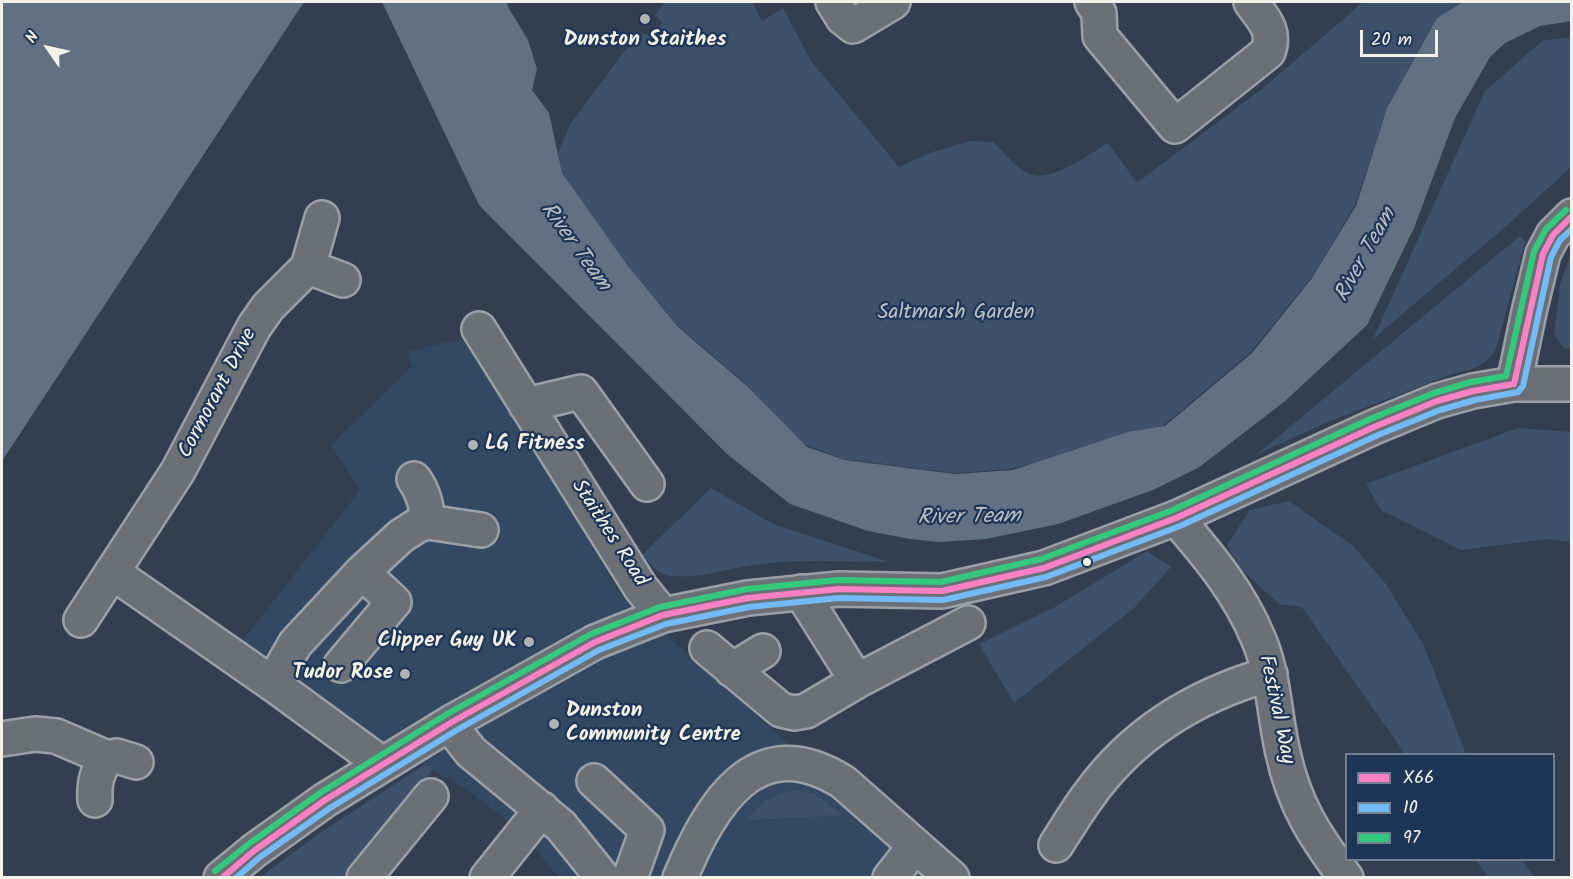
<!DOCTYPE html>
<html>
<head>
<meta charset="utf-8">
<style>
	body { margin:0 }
	#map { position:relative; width:1573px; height:879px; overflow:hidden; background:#333f50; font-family:Kalam,sans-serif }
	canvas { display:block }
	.frame { position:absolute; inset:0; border:3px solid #f4f1e8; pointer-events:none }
	.legend { position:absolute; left:1345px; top:753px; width:210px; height:108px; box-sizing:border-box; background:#1d3557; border:2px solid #738091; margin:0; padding:8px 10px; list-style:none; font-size:18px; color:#f4f1e8 }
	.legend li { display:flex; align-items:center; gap:12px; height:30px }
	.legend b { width:30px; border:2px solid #738091 }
	.north { position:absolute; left:18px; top:18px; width:60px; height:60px; -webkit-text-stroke:4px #1d3557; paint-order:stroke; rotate:304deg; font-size:16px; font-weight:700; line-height:24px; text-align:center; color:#f4f1e8 }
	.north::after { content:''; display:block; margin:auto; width:21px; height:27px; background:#f4f1e8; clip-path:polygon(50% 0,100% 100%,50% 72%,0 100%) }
	.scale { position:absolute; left:1360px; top:30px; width:78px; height:27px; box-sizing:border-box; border:3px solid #f4f1e8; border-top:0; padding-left:8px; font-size:18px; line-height:21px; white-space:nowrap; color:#f4f1e8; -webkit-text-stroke:4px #1d3557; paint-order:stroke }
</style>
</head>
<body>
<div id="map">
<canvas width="1573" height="879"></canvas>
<div class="frame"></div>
<ul class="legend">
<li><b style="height:8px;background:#ff80c5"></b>X66</li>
<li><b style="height:8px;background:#73baf8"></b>10</li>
<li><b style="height:8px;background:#33ca7d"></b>97</li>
</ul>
<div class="north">N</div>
<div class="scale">20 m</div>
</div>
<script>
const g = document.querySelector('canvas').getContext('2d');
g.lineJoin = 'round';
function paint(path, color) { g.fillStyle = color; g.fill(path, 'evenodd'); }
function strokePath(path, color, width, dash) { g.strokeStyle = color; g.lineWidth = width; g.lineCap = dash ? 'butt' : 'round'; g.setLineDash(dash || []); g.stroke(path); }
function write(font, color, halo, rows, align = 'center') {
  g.font = font + ' Kalam,sans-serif'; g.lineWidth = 4.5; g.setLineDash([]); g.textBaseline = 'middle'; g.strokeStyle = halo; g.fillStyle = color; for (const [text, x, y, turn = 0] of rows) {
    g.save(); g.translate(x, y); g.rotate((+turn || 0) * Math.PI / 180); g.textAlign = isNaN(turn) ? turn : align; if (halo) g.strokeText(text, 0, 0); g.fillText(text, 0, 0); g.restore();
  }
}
paint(new Path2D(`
	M468,337L618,591L937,877H559L517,828L466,789L362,731L240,644L360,490L331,445L412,367L408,352Z`), '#334863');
paint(new Path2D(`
	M665,2H752L762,21L783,8L811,61L899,167L930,153L970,141L993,142C1004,152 1018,171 1032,175C1053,181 1090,154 1108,143L1137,183L1262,89L1363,2H1463L1436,19L1387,108L1354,207L1314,274L1251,352L1163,426L1129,433L1075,449L1048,460L1009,469L955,473L844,459L804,444L773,415L747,385L677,325L631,270L561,173L558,153L569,126L624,52L644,33L651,37L663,23L655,15Z
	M1571,37V167L1512,221L1373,339L1485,91L1542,41Z
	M1520,236L1525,242L1496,349C1485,366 1475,369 1455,373L1323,424L1256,455Z
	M1571,253V350L1563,347L1554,335L1560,285Z
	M1518,428L1571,432V542L1546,539L1461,550L1381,510L1366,484Z
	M711,488L773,524L889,562C847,562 803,559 761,564C731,567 701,579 671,576C658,575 650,564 642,555Z
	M1289,501L1353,546L1386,584L1424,646L1466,754H1405L1302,607L1279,604L1242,570L1227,545L1250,510Z
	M1147,551L1171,567L1134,608L1014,703L979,644L1055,607Z
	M424,765L435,767L343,877L259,878L317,835Z
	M795,790L815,794L843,815L747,820C762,801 771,795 795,790Z
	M1476,860H1522L1534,877H1488Z`), '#3e516b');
paint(new Path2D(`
	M2,2H304L2,461Z
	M382,2H507L508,7L528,40L537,69L532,90L549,113L562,173L628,266L678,327L747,386L807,447L845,460L955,474L1013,470L1128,432L1165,426L1252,353L1312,278L1356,206L1387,108L1437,18L1463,2H1571L1572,21L1540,26L1505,43L1490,57L1455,118L1414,228L1367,325L1284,402L1198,468L1153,490L1058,524L986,539L939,542L910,539L868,531L790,504L727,454L479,205Z`), '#627083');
const minor = new Path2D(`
	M833,2L843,18L853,26L893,2
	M1092,2L1099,13L1100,36L1175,126L1268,52C1276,30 1263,19 1251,2
	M308,267L343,280
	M479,329L641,588L663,615
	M1514,384L1529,312L1543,254L1553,235L1572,216
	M526,405L581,392L647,484
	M414,479C424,493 426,505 428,522
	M1176,518C1208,555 1239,592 1258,638C1274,674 1274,715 1283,753C1294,805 1315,836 1346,878
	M112,572L277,687L382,764
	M81,620L178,471L254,327L268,307L308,267L322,218
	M707,648L781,710L794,713L806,711L857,681L801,592
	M341,665L394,602L362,572
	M732,670L763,651
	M857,681L968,623
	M277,687L282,667L295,644L362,572L401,536L418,525L428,522L481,530
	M452,722L460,738L471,752L561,826L603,878
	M2,739L35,734L56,736L107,758L117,756L136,762
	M594,781L647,830L630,878
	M95,800C94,783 97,771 107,758
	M1056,845C1067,828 1077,811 1089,795C1134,732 1196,695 1270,674
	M364,878L431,796
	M487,878L542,809
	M680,878C711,805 755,727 843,782L952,878
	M890,878L915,846`);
const major = new Path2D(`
	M221,878L255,850L325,800L452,722L595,642L663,615L748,598L839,589L942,591L1044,568L1176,518L1374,427L1437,401L1473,391L1514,384H1572`);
strokePath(minor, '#9ba0a6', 38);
strokePath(major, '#9ba0a6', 38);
strokePath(minor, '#6b7077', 33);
strokePath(major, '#6b7077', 33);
strokePath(new Path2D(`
	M222,878L255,850L325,800L452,722L595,642L663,615L748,598L839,589L942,591L1044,568L1176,518L1374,427L1437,401L1473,391L1514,384L1543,254L1553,235L1572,216`), '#ff80c5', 6);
strokePath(new Path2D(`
	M236,878L260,857L330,808L457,730L599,650L666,624L749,607L839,598L943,600L1046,577L1180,526L1378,435L1440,410L1475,400L1518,392L1523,386L1551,257L1560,240L1572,229`), '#73baf8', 6);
strokePath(new Path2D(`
	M215,871L250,843L320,793L447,714L591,634L660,607L747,589L838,580L941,582L1041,559L1173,510L1370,419L1434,393L1471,382L1506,376L1534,251L1546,229L1566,210`), '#33ca7d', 6);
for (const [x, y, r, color] of [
	[645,19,6,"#b0b3b3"],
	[473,445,6,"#b0b3b3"],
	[1087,562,5,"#f4f1e8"],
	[529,642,6,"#b0b3b3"],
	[405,674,6,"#b0b3b3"],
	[554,724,6,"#b0b3b3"]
]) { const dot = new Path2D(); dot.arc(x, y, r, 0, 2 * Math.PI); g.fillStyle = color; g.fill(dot); strokePath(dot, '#1d3557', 2); }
write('bold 21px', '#f4f1e8', '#1d3557', [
	["Dunston Staithes",645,41,"center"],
	["LG Fitness",485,445],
	["Clipper Guy UK",517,642,"right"],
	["Tudor Rose",393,674,"right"],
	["Dunston",566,712],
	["Community Centre",566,736]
], 'left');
write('21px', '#bec2c4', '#1d3557', [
	["Saltmarsh Garden",956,314]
]);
write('21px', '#f4f1e8', '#1d3557', [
	["Cormorant Drive",219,394,-62],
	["Staithes Road",608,534,57],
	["Festival Way",1275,710,78]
]);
write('italic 22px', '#bcbfc2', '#1d3557', [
	["River Team",574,248,54],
	["River Team",1367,256,-61],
	["River Team",969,519,-1]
]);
</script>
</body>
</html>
